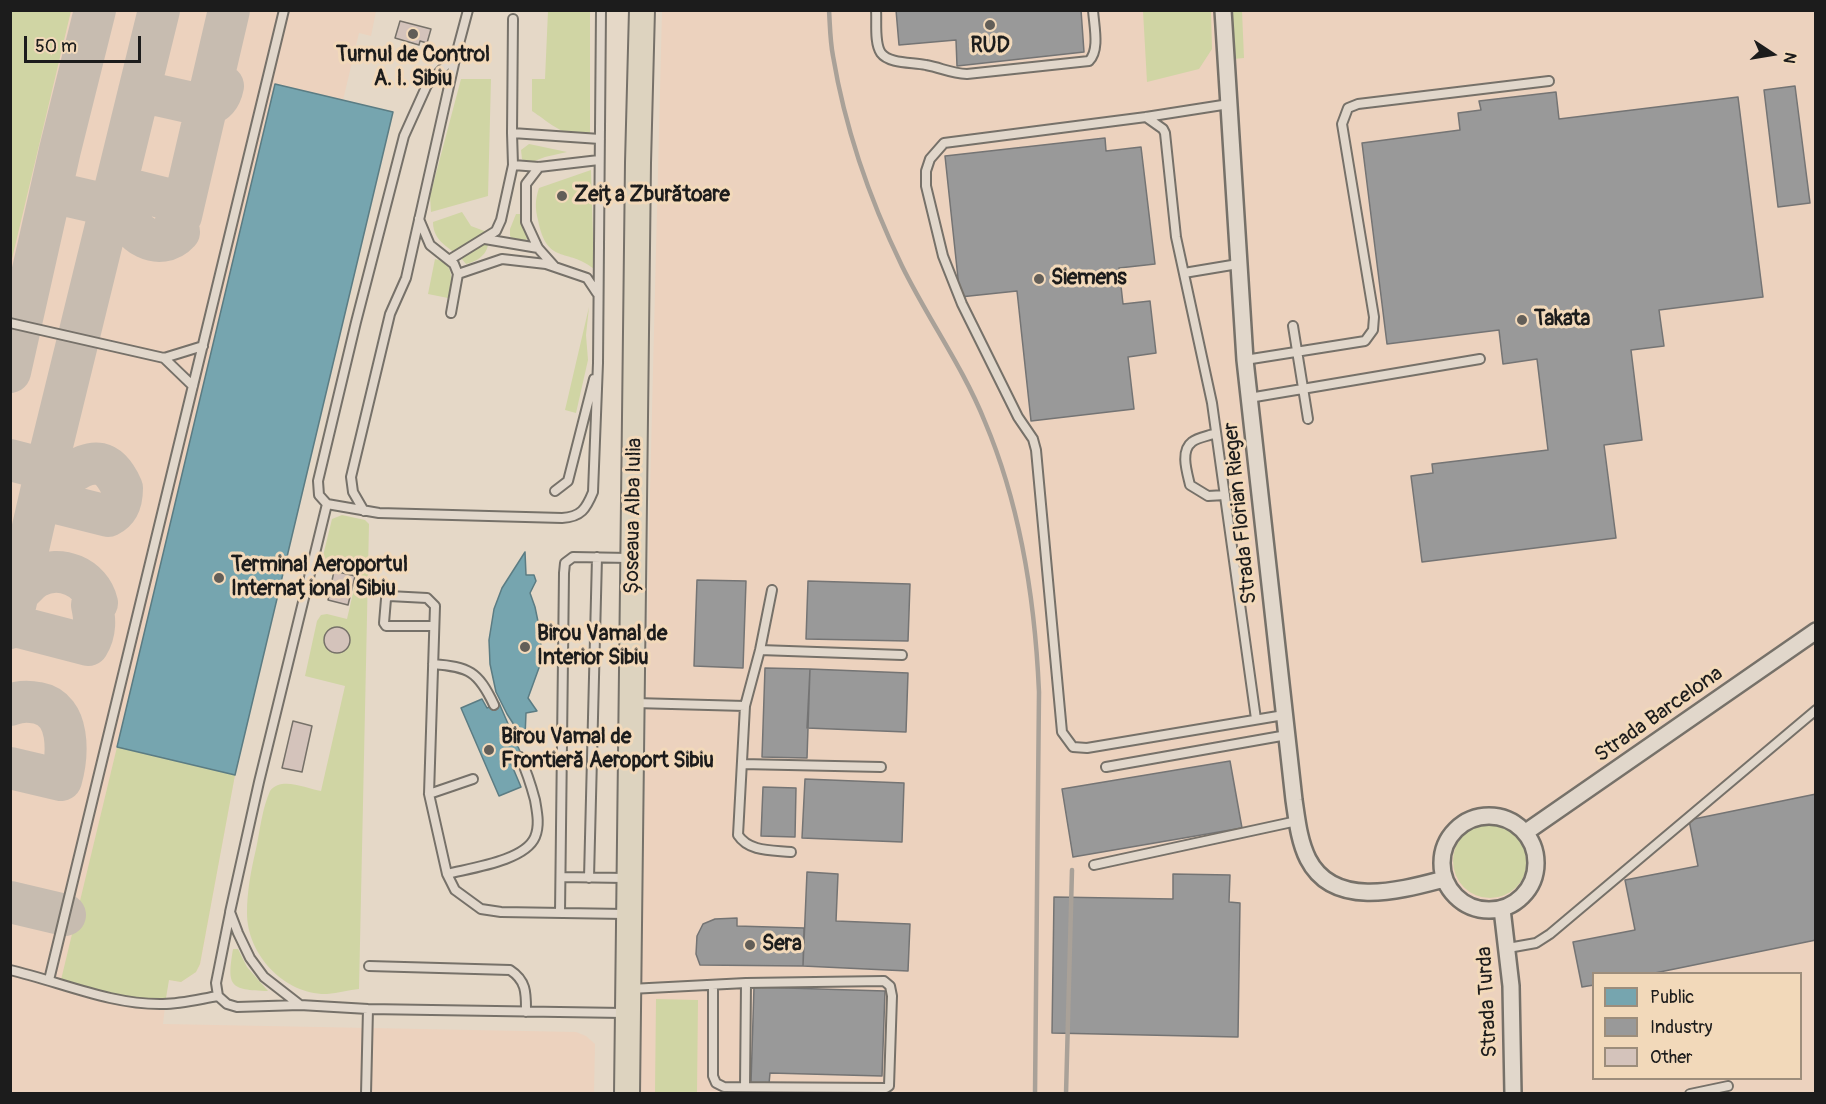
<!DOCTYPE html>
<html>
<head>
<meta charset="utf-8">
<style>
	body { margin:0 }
	#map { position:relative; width:1826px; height:1104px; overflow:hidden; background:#e5d8c7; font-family:Pangolin,sans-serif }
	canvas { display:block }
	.frame { position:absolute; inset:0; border:12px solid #1c1c1c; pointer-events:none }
	.legend { position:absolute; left:1592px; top:972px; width:210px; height:108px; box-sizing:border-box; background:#f2d9ba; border:2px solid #9c8d7b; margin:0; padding:8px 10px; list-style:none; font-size:18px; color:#1c1c1c }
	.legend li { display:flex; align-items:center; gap:12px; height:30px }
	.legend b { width:30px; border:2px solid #9c8d7b }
	.north { position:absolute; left:1742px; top:24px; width:60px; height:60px; -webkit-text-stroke:4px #f2d9ba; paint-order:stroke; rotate:102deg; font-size:16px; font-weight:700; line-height:24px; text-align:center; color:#1c1c1c }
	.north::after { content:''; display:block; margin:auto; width:21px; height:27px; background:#1c1c1c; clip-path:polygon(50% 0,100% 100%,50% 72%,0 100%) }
	.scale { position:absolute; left:24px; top:36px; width:117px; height:27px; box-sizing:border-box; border:3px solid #1c1c1c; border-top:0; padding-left:8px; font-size:18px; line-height:21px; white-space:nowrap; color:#1c1c1c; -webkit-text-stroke:4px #f2d9ba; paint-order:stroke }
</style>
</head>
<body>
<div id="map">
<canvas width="1826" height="1104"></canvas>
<div class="frame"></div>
<ul class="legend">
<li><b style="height:16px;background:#76a5af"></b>Public</li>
<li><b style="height:16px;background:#999"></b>Industry</li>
<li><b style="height:16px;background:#d4c3bb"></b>Other</li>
</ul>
<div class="north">N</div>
<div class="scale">50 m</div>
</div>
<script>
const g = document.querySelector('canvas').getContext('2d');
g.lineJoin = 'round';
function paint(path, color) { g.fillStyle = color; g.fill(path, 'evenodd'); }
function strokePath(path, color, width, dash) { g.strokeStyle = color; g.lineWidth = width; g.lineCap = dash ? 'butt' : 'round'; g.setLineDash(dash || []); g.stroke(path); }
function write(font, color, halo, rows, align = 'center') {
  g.font = font + ' Pangolin,sans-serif'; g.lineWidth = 6; g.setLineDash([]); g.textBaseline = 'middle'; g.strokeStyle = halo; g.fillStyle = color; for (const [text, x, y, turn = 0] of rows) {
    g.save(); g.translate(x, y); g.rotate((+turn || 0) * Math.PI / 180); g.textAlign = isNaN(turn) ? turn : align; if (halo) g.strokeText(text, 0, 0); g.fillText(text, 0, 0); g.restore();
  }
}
paint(new Path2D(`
	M10,11H376L371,36L359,33L343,100L393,112L235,775L200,965L196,972L181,982L168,980L163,1024L576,1032L586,1036L595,1044L594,1093H11Z
	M662,11H1815V1093L640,1094L649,532ZM1594,974H1800V1078H1594Z`), '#ecd2be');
paint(new Path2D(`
	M11,10L71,11L11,263L10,11Z
	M548,11H590V133C569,142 549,122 532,111V79H545Z
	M1143,11H1211L1212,49L1199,69L1147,82Z
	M1230,11H1242L1244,58L1233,59Z
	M461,79H491L488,196L431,212L430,196Z
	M529,144L567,152L545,157L532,162H527L522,159L521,150Z
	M591,170L594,269C567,247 547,266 538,220C535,208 535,200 539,188Z
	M462,212L471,226L487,232C492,249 483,260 466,264C455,248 433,245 433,222Z
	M516,214H520L521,223L527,238L525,243L514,241L510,236V229Z
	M435,259C456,264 452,282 448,298L428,294Z
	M589,307L586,335L588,360L576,413L565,410Z
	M342,515L365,520L369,524L359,989C349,990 338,993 327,994C285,995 247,955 247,913C247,892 251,870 256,849C260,830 262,809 270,791C282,776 306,789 321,791L345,686L305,676L317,621L321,615L327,614L347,619L359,567L333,561L326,565L321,564L332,519Z
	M117,747L235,775L200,964L196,972L181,982L169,980L165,1004L138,1003L60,984Z
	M1453 861a37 37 0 1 1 74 0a37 37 0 1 1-74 0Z
	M233,949H238L247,967L268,991C229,990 227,986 233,949Z
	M656,999L698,1000L697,1093H655Z`), '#d0d5a4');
const public = new Path2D(`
	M275,84L393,112L235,775L117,747Z
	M525,552L526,575H534L536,581L530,593L535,607L541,636L540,665L528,698L537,711L526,713L525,737L518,731L507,714L496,692L490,664L489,640L494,609L502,588Z
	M482,699L487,708L499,703L522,756L510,761L521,787L499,796L461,708Z`);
paint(public, '#76a5af');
strokePath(public, '#5b7c83', 1.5);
const industry = new Path2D(`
	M896,10H1081L1084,52L957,66L956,40L899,45Z
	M1795,86L1810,203L1778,207L1764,90Z
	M1556,92L1559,119L1738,97L1763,297L1659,310L1664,346L1631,350L1642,440L1604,445L1616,538L1422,562L1411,476L1433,473L1432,464L1548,450L1537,359L1503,364L1499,330L1387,344L1362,143L1460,130L1458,113L1481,110L1479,101Z
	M1105,138L1106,151L1141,147L1155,264L1119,268L1123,304L1150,301L1156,353L1128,357L1134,409L1031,421L1017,291L960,297L945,156Z
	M697,580L746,581L743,668L694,666Z
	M808,581L910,584L908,641L806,639Z
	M765,668L810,669L807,758L762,757Z
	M810,669L908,673L906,732L807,728Z
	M1230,761L1242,828L1073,857L1062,789Z
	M805,779L904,783L902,842L802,838Z
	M763,787L796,788L795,837L761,836Z
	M1816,794V940L1650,974H1594V985L1582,987L1573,942L1635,930L1625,880L1698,866L1689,820Z
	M807,872L838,874L836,921L910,924L908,971L803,966Z
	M1173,874L1230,875L1229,902L1240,903L1238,1037L1052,1033L1054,897L1173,899Z
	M737,918V926L804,928L803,966L700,965L696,954L697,936L703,924L715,919Z
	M754,987L885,991L882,1076L770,1073L769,1084L751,1083Z`);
paint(industry, '#999');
strokePath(industry, '#747474', 1.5);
strokePath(new Path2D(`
	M139,91L206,106C216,103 221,96 223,86
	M51,192L125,209C128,234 160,253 179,232L175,225L181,216L184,203L116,186
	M184,203L229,10
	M10,372L60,150L95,10
	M10,460L68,475C94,457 109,459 122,488C122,500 120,510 108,516L40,499
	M11,625L88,645C96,632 95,619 92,605L97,603C91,577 60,564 36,577C29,581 24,588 18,593
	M10,628L46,470L159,10
	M10,705C19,701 29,701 38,703C71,709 68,755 61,780L10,768
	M10,902L65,915`), '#c7bcb0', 42);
const building = new Path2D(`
	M400,21L431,29L427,43L420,41L419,45L395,38Z
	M334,571L355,576L348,605L328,600Z
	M324 640a13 13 0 1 1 26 0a13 13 0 1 1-26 0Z
	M293,721L312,726L302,772L282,768Z`);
paint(building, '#d4c3bb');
strokePath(building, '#767169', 1.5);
const service = new Path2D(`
	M468,10L456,55L427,85L404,136L356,322L318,481L319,495L327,504L379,513L562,518C581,517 586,509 593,492L598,363L601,10
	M876,10C877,22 874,43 881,53C889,64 913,62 926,65C942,68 950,73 967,74L1089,61C1100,50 1094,26 1093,10
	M1229,104L1146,117L944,143L930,159L926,171V186L943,256L962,304L1018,417L1033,439L1036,450L1062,732L1073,747L1087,748L1284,715
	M1146,117L1163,129L1165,133L1176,237L1212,403L1256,719
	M512,133L513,19
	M599,160L539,167L513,165L512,133L600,139
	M539,167L526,184V222L538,248L554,266
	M419,219L430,245L454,264L458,274L451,313
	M485,239L538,248
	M449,260L496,231L501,220L513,165
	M1184,273L1238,264
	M458,274L502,259L546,264L587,278L597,293
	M10,323L164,358L203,346
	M1293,326L1308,419
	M164,358L193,386
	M1245,360L1365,341L1373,330L1374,317L1342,124L1348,108L1358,104L1549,81
	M1249,398L1480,359
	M1216,433C1209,436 1198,437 1192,442C1180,451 1187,472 1190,485L1208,496L1225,495
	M555,491L568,481L594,379
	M327,504L259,782L230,912L238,933L250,958L264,977L300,1005L368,1009L623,1013
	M364,511L353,492L351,477L390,314L406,278L456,55
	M772,590L760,650L745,706L738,835C749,852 772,850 791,852
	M434,626H386L384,623L386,599L389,596L427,598L435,606L429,794L447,874L455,890L481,909L501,912L625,914
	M760,650L902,655
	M433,664C469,667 478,671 494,705
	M635,703L745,706
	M742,764L881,767
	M1106,767L1287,735
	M429,794L473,779
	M1094,865L1297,821
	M447,874C470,868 525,861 535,837C540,825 537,812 535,800C531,785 526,770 520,757
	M561,877L625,878
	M589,878L597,557
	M230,913L216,983L218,996L227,1004L237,1007L300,1005
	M560,913L564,573L565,563L573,557L629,558
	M1508,948L1536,943L1550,934L1816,710
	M369,966L510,970C527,981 526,994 526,1012
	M10,970C61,982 111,1005 163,1004C181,1004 200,999 218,996
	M49,980L284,10
	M713,985V1076L716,1083L724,1087L886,1088L889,1086L892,996L890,986L884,981L746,983
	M630,989L746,983L745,1087
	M366,1094L368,1009
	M1690,1094L1728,1086`);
const minor = new Path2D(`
	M1223,10L1245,360L1294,800C1297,820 1299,841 1308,859C1334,910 1402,890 1444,879
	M1442 863a47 47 0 1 1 94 0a47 47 0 1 1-94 0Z
	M1526,832L1816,631
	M1502,909L1511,986L1513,1094`);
const primary = new Path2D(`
	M627,1094L638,163L642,10`);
strokePath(service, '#767169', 12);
strokePath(minor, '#767169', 20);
strokePath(primary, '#767169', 28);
strokePath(service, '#e1d7cb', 8);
strokePath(minor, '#e1d7cb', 15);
strokePath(primary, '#ddd3bf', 24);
strokePath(new Path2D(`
	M829,10C830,25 830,41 833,56C845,128 870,200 902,266C928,319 963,367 985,422C1021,507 1035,600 1039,692L1035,1094
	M1066,1094L1072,870`), '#a9a198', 4.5);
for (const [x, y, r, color] of [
	[990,25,6,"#625e58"],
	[413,34,6,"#625e58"],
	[562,196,6,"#625e58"],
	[1039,279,6,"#625e58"],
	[1522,320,6,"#625e58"],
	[219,578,6,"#625e58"],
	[525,647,6,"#625e58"],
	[489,750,6,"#625e58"],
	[750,945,6,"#625e58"]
]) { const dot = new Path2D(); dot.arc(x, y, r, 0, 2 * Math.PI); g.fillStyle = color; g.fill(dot); strokePath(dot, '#f2d9ba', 2); }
write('bold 21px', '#1c1c1c', '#f2d9ba', [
	["RUD",990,47,"center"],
	["Turnul de Control",413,56,"center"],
	["A. I. Sibiu",413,80,"center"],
	["Zeița Zburătoare",574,196],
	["Siemens",1051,279],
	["Takata",1534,320],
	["Terminal Aeroportul",231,566],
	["Internațional Sibiu",231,590],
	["Birou Vamal de",537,635],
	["Interior Sibiu",537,659],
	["Birou Vamal de",501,738],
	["Frontieră Aeroport Sibiu",501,762],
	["Sera",762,945]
], 'left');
write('21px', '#1c1c1c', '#f2d9ba', [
	["Strada Florian Rieger",1241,513,-96],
	["Șoseaua Alba Iulia",634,516,-89],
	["Strada Barcelona",1659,715,-35],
	["Strada Turda",1488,1002,-93]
]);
</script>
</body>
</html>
